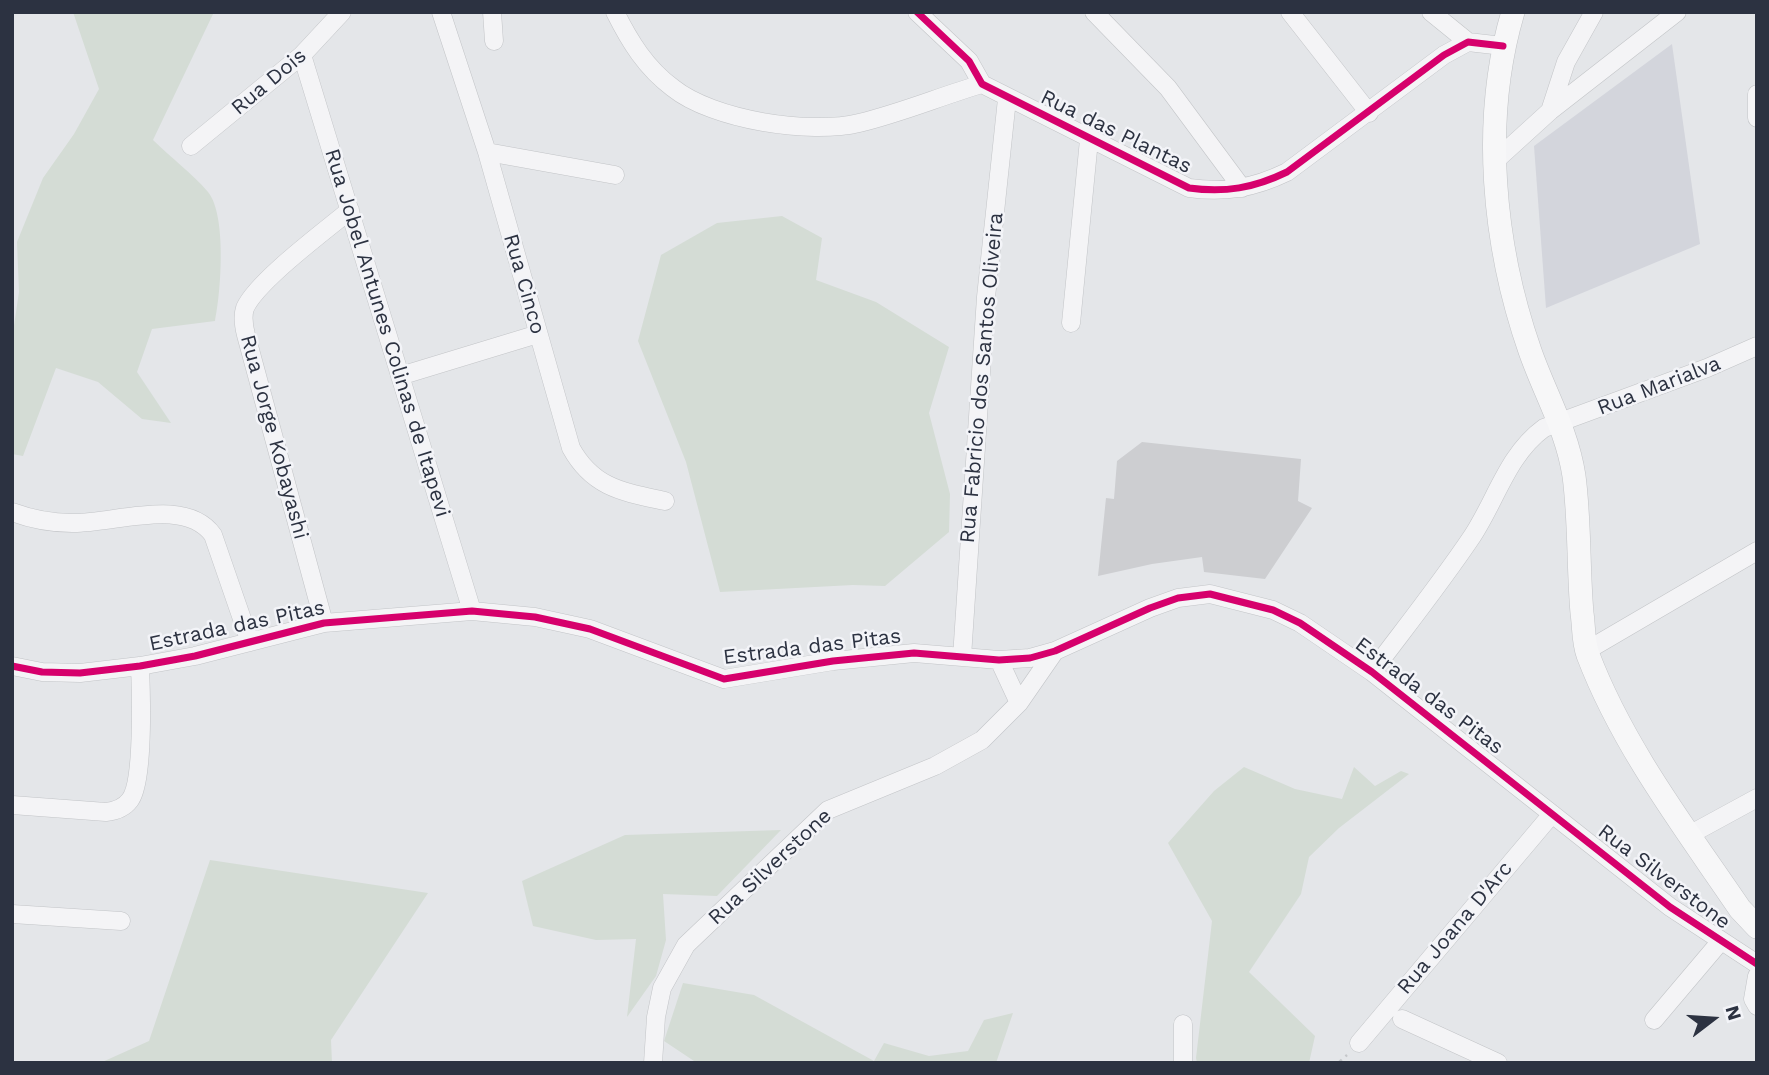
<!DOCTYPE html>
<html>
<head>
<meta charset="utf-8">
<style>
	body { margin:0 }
	#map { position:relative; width:1769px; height:1075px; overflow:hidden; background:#e4e6e9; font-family:"Work Sans",sans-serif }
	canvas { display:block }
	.frame { position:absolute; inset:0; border:14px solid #2c3241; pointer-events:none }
	.north { position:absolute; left:1678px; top:984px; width:70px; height:70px; -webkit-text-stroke:5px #f3f4f8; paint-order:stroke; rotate:73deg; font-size:19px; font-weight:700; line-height:28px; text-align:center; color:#2c3241 }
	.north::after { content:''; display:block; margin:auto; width:24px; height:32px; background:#2c3241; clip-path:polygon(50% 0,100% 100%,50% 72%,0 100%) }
</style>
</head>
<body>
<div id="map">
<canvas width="1769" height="1075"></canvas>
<div class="frame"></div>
<div class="north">N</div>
</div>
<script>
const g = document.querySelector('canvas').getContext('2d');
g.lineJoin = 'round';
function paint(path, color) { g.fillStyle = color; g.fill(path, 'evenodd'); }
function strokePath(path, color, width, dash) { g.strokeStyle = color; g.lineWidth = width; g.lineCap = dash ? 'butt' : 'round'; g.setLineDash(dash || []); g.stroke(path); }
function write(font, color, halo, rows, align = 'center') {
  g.font = font + ' "Work Sans",sans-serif'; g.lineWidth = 5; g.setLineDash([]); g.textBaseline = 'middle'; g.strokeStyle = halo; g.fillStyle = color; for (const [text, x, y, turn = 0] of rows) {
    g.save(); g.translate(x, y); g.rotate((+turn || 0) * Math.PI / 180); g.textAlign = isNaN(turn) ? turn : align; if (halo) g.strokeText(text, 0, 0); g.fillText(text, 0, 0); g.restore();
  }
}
paint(new Path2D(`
	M1672,44L1700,244L1546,308L1534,146Z`), '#d3d5dc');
paint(new Path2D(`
	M73,12H214L153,140C171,158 192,173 208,192C227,215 221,293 215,321L152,329L137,372L171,423L142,419L98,382L56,368L23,456L12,454V339L19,292L17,242L43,178L74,134L99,89Z
	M782,216L822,238L816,280L876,302L949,347L929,413L950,494L949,532L885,586L853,585L720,592L686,462L638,341L661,255L717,223Z
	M1244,767L1295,789L1342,799L1354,767L1375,786L1401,771L1409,774L1339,828L1309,857L1301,894L1249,972L1315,1036L1309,1063H1197L1196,1058L1212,921L1168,843L1214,791Z
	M781,830L717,896L663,894L666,940L656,976L627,1017L636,939L596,940L533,926L522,881L625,835Z
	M210,860L428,893L331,1040L332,1063H100L149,1041Z
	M683,983L754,995L874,1061L884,1043L929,1056L968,1051L984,1020L1013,1013L996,1063H697L664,1041Z`), '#d4dcd5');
paint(new Path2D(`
	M1142,442L1301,459L1298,501L1312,508L1265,579L1204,572L1202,557L1152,564L1098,576L1106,498L1114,499L1117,461Z`), '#cdced1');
const minor = new Path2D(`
	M441,12L487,152L571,448C593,488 623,492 665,501
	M492,12L494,41
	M615,12C630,42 646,68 673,88C713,120 810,135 859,123C901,113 941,96 982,84
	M917,12L969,61L982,84L1189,188C1225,193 1254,188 1287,172L1444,55L1468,42L1503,46
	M1094,12L1168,88L1242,188
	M1290,12L1369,113
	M1431,12L1468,42
	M302,55L472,611
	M1757,94V118
	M1550,111L1566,62L1594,12
	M191,146L302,55L342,12
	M487,152L615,175
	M1495,161L1550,111L1677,12
	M1071,323L1089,140
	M400,376L538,334
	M12,512C31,519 52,523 72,523C114,524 185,496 213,535L250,642
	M324,623L246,335C244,327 242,317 245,308C257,281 325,231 350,210
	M1586,651L1757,551
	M962,657L986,297L1007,99
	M999,660L1019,703
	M12,666L42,672L80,673L140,666L195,656L324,623L472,611L535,617L590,629L724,679L833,661L914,653L999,660L1030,658L1055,651L1150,608L1178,598L1210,594L1273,610L1300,623L1372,672L1670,907L1757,964
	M1372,672C1405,628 1440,584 1471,538C1496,501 1507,455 1544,428L1707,368L1757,346
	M12,805L106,812C116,811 124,808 130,800C144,782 141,691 140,666
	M1689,835L1757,798
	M12,914L121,921
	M1757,976L1753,999L1757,1006
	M1402,1019L1498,1063
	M1654,1020L1720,942
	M1359,1043L1552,814
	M653,1063L656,1017L662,988L686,945L828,810L935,766L982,740L1019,703L1055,651
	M1183,1063V1024`);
const major = new Path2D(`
	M1513,12C1481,120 1493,245 1530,351C1545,394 1567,430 1574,476C1580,521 1578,567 1582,613C1584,626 1583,642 1588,655C1623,747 1685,828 1740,909L1757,927`);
strokePath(minor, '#c2c4c7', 19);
strokePath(major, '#c1c3c6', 24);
strokePath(new Path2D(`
	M1338,1063L1347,1055`), '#c5c7ca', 2.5, [5, 5]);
strokePath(minor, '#f4f4f6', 18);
strokePath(major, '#f7f7f8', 23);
strokePath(new Path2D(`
	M917,12L969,61L982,84L1189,188C1225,193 1254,188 1287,172L1444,55L1468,42L1503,46
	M12,666L42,672L80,673L140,666L195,656L324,623L472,611L535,617L590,629L724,679L833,661L914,653L999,660L1030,658L1055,651L1150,608L1178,598L1210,594L1273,610L1300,623L1372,672L1670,907L1757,964`), '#d6006c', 7);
write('21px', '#2c3241', '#f3f4f8', [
	["Rua Dois",269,82,-40],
	["Rua das Plantas",1116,132,26],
	["Rua Cinco",524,284,74],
	["Rua Jobel Antunes Colinas de Itapevi",387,333,73],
	["Rua Fabricio dos Santos Oliveira",982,378,-85],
	["Rua Marialva",1659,386,-21],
	["Rua Jorge Kobayashi",274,437,75],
	["Estrada das Pitas",237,626,-12],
	["Estrada das Pitas",812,647,-7],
	["Estrada das Pitas",1429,696,37],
	["Rua Silverstone",770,867,-43],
	["Rua Silverstone",1664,877,37],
	["Rua Joana D'Arc",1455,928,-50]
]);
</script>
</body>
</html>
